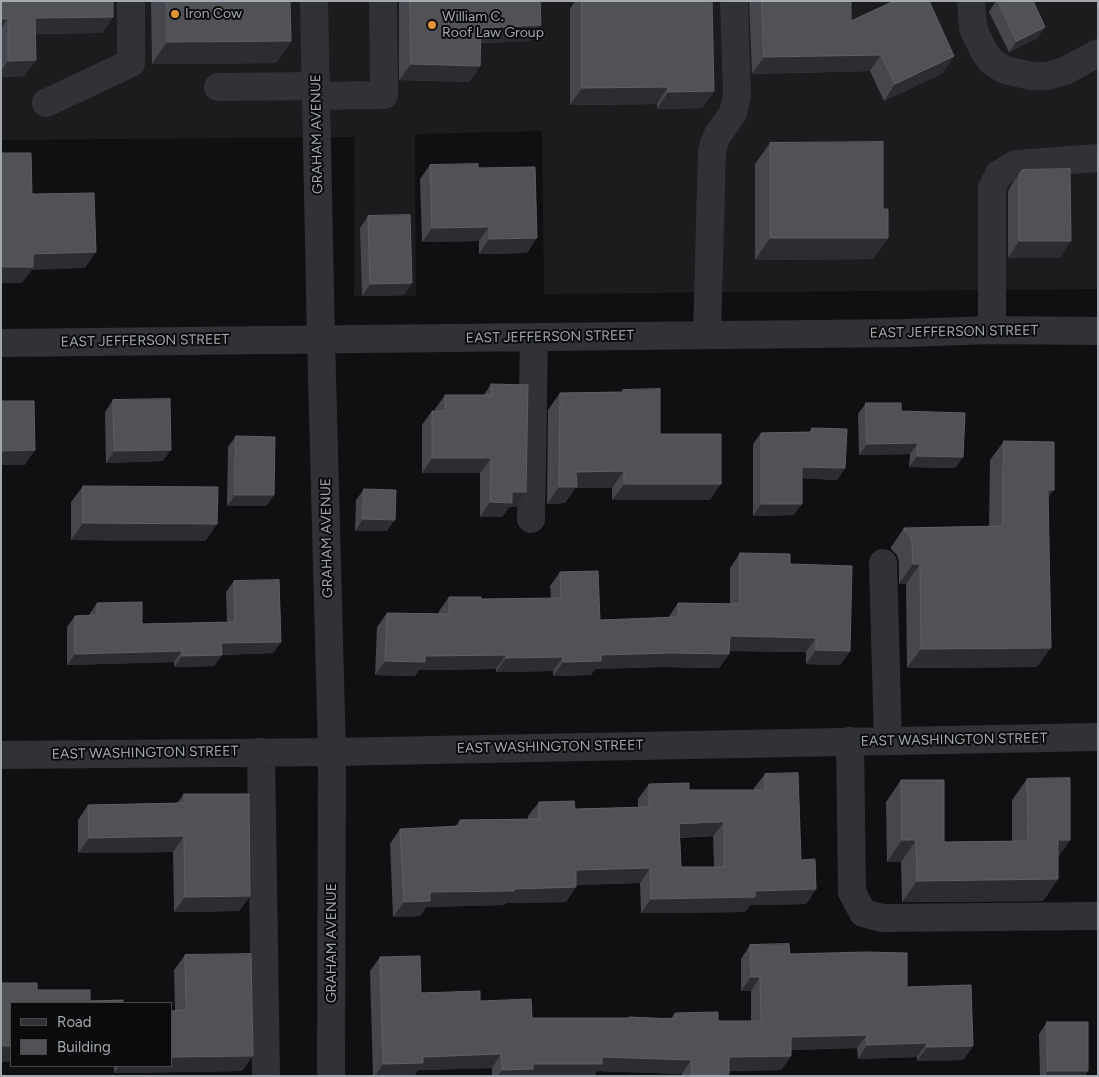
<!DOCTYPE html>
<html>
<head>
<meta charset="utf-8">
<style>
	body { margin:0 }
	#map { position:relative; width:1099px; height:1077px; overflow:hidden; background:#0f1011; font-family:Figtree,sans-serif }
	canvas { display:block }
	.frame { position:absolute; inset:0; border:2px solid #a2a8b0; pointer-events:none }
	.legend { position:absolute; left:10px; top:1002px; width:162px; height:65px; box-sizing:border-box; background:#0b0b0c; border:1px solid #474a4e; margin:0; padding:6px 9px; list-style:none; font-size:15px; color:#a2a8b0 }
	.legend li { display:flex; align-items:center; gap:10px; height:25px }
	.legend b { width:25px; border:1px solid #474a4e }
</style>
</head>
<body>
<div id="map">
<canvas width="1099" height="1077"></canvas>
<div class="frame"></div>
<ul class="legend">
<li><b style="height:6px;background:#313235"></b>Road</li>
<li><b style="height:14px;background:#505256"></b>Building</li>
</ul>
</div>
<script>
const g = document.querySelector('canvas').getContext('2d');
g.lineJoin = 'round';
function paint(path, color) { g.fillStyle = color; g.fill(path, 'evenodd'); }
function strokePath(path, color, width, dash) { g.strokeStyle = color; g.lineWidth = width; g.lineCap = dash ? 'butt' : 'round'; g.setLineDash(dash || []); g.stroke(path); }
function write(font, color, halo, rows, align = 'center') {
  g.font = font + ' Figtree,sans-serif'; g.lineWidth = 4; g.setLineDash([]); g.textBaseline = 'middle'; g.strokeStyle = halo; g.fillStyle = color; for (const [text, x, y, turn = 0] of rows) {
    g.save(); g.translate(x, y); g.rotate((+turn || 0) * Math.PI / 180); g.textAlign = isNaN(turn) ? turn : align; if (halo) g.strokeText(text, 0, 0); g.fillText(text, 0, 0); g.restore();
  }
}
paint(new Path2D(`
	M1,1H1098V289L544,294L542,131L415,134L416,296H354L355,137L1,140Z`), '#1c1c1e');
strokePath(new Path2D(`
	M314,1L321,339L332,752L331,1076
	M971,1L973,28L977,37L985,53L992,62L1005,70L1031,76H1047L1065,71L1098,53
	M218,87L316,86
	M316,96L384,95L383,1
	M46,103L131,63V1
	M992,330V188L999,174L1016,164L1098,158
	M707,335L712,150L717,136L733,113L737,95L734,1
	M1,343L904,333L992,330L1098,331
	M531,519L534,337
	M883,563L888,741
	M850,741L852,892L863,913L882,918L1098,916
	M261,752L266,1076
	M1,755L332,752L1098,737`), '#313235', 28);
paint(new Path2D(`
	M1,1L113,17L102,33L35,34L36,60L24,76L1,77Z
	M151,1H290L291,41L276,63L152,64Z
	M399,1H540L541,25L530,41L481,43L480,66L469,82L399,80Z
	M575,1H582L714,91L702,108L657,109V104L570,105V9Z
	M749,1H851V21L943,73L884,101L870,71L752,74Z
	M996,1H1033L1045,27L1037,38L1009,52L989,12Z
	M770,143L883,209L888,238L873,259L755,260V164Z
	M430,165L478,168L527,253L479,254V241L422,242L420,179Z
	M1022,170L1060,258H1008V192L1010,187Z
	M368,216L404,295L362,296L360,228Z
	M491,384L516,507H509L502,517H480V473H422V425L432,411H435V409L445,395H484Z
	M623,390L660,434L710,500H612V488H575L565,503L547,504L548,410L560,393L622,392Z
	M113,400L163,461L106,463L105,412Z
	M866,403L901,411L963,457L955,468L909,467L910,454L859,455L858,414Z
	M812,428L845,468L837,480L802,478L794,515L753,516V444L761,433L809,432Z
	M236,436L274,495L266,506H227L228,447Z
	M1004,441L1048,498L1037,667L907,668L906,584H899V562L897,555L891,549V547L904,528L989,526L990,460Z
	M83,486L217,524L205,541L71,540V502Z
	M364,489L387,531H355L356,500Z
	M740,553L790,564L850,651L840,665L806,664V652L729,651V654L719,668L661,667L595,669L591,675L553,676V671L496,672V669L419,670L415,676L375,675L377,627L387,613L439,614V611L449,597L481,599L551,598L550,586L560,572L600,620L668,618L678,603L730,604V568Z
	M234,581L281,642L273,653L222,655L214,666L174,667V662L67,665V627L75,616L89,615L97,603L142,624L227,622L226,592Z
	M765,774L801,860L816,889L806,904L750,905L745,912L641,913L640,883L576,885L566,902L506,903L504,905L426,907L420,916L393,917L390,844L400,829L455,827L460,820L528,819V816L539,802L575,809L638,807V799L649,784L689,790H754V788ZM713,836L714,867H681L680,838Z
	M1027,779L1070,840L1058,857V879L1043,901L902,902L901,862H887L886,802L901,780L944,842L1012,841V800Z
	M184,794L250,896L239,911L174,912L173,852L78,853V820L88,805L177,803Z
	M750,945L790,954L907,987L973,1046L963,1060L917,1061V1057L858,1059L857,1048L791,1050V1056L781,1070L729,1071V1076H682V1074L597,1071L594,1076H492V1068L418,1070L414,1076H373L370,971L380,957L421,993L480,1001L532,1018H671L675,1013L718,1021H751V991H741V959Z
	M185,955L242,1071L114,1073V1066H171L175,1011L174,970Z
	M1047,1022L1085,1076H1040L1039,1034Z`), '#46474c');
paint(new Path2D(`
	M113,17L102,33L24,34L35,18Z
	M1,19H8L1,28Z
	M541,25L530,41L470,44L481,28Z
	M1045,27L1037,38L1009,52L1017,41Z
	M291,41L276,63L152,64L167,42Z
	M881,55L870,71L752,74L764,57Z
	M954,56L943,73L884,101L895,84Z
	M36,60L24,76L1,77V71L8,61Z
	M411,64L480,66L469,82L399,80Z
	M668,87L657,104L570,105L582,88Z
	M714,91L702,108L657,109L668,92Z
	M489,227L479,241L422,242L432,228Z
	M537,238L527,253L479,254L489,239Z
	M770,238H888L873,259L755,260Z
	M1019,241H1071L1060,258H1008Z
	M96,252L85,268L32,270L22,283H1V268L33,254Z
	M412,283L404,295L362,296L370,284Z
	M918,443L910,454L859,455L867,444Z
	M35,450L25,465H1V451Z
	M171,450L163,461L106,463L114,451Z
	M917,456L963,457L955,468L909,467Z
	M432,458H491L480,473H422Z
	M802,467L845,468L837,480L794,478Z
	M624,471L612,488H575L565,503L547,504L559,487L576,472Z
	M624,484H721L710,500H612Z
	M1048,490H1054L1040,510Z
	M512,492H526L516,507H509L502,517H480L490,502Z
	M235,495H274L266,506H227Z
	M761,504H802L794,515L753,516Z
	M363,519L395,520L387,531H355Z
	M83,523L217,524L205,541L71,540Z
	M913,564H920L906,584H899Z
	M730,636L816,638L806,652L720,651Z
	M281,642L273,653L213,655L221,643Z
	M1051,648L1037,667L907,668L921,649Z
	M816,650L850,651L840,665L806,664Z
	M182,651L174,662L67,665L75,654Z
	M671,653L729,654L719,668L661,667L595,669L591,675L553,676L563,662L601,655Z
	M222,655L214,666L174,667L182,656Z
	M506,655L496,669L419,670L415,676L375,675L385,661L425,656Z
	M563,657L553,671L496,672L506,658Z
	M724,822L713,836L669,838L679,824Z
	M184,836L173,852L78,853L89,838Z
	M902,840H916L901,862H887Z
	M1058,840H1070L1055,861Z
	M650,868L640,883L566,885L576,870Z
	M1058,879L1043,901L902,902L917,881Z
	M576,887L566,902L506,903L504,905L426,907L420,916L393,917L404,902L430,892Z
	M816,889L806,904L750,905L745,912L641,913L651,899L755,891Z
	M250,896L239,911L174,912L185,897Z
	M751,977H760L751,991H741Z
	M867,1035L857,1048L781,1050L791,1037Z
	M927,1043L917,1057L858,1059L867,1045Z
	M1,1046H11V1062H1Z
	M973,1046L963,1060L917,1061L927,1047Z
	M501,1054L492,1068L418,1070L414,1076H375L383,1064L423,1057Z
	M253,1056L242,1071L114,1073L119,1066H171V1057Z
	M791,1056L781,1070L720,1071L729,1057Z
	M602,1057L691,1060L682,1074L597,1071L594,1076H498L502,1070L533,1064Z
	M1048,1071H1088L1085,1076H1045Z
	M729,1074V1076H691L692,1075Z`), '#2c2d30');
const building = new Path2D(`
	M1,1H113V17L35,18L36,60L8,61V19H1Z
	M167,1H290L291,41L167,42Z
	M410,1H540L541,25L481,28L480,66L411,64Z
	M582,1H712L714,91L668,92V87L582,88Z
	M762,1H851V21L894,1H929L954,56L895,84L881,55L764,57Z
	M998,1H1033L1045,27L1017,41Z
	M883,142V209H888V238H770V143Z
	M1,153H31L32,194L94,193L96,252L33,254V267H1Z
	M478,164V168L535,167L537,238L489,239V227L432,228L430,165Z
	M1070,169L1071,241H1019V175L1022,170Z
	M410,215L412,283L370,284L368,216Z
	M491,384L528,385L526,492H512V503L490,502L491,458H432V411H445V395H491Z
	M660,389V434H721V484H624V471L576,472L577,487H559L560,393L623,392V390Z
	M170,399L171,450L114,451L113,400Z
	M1,401H34L35,450L1,451Z
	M866,403H901V411L965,413L963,457L917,456L918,443L867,444Z
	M812,428L847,429L845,468L802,467V504H761V433L812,432Z
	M236,436L275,437L274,495H235Z
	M1004,441L1054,442V490H1048L1051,648L921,649L920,564H913L912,543L910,536L904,530V528L1002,526Z
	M83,486L218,487L217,524L83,523Z
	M364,489L396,490L395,520L363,519Z
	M740,553L790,554V564L852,566L850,651L816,650V638L730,636L729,654L671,653L601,655V661L563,662V657L506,658V655L425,656V662L385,661L387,613L449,614V597H481V599L561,598L560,572L598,571L600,620L678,617V603L739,604Z
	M279,580L281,642L221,643L222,655L182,656V651L75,654V616L97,615V603L142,602V624L235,622L234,581Z
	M798,773L801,860L815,859L816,889L755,891V897L651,899L650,868L576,870V887L514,889V891L430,892V901L404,902L400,829L460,826V820L539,819V802L574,801L575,809L649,807V784L689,783V790H765V774ZM724,822V867H681L679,824Z
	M1070,778V840H1058V879L917,881L916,840H902L901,780H944V842L1028,841L1027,779Z
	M184,794H249L250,896L185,897L184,836L89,838L88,805L184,803Z
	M789,944L790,954L867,952L907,953V987L971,985L973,1046L927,1047V1043L867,1045V1035L791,1037V1056L729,1057V1074L692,1075L691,1060L602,1057V1064H533V1069L502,1070L501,1054L423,1057V1063L383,1064L380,957L420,956L421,993L480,991V1001L531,999L532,1018H629V1017L675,1019V1013L718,1012V1021H761L760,977H751L750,945Z
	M251,954L253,1056L171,1057V1011L186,1010L185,955Z
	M1,983H37V990H90V1001L123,1000V1003H11V1046H1Z
	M1047,1022H1088V1071H1048Z`);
paint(building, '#505256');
strokePath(building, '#5d5f64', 1);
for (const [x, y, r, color] of [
	[175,14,5,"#e19337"],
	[432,25,5,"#e19337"]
]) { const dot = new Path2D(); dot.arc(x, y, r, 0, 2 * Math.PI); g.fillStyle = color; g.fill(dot); strokePath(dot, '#0b0b0c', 2); }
write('14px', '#a2a8b0', '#0b0b0c', [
	["Iron Cow",185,14],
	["William C.",442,17],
	["Roof Law Group",442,33]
], 'left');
write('14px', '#a2a8b0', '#0b0b0c', [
	["GRAHAM AVENUE",317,134,-91],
	["EAST JEFFERSON STREET",954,332,-1],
	["EAST JEFFERSON STREET",550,337,-1],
	["EAST JEFFERSON STREET",145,341,-1],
	["GRAHAM AVENUE",327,538,-91],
	["EAST WASHINGTON STREET",954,740,-1],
	["EAST WASHINGTON STREET",550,747,-1],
	["EAST WASHINGTON STREET",145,753,-1],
	["GRAHAM AVENUE",332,943,-90]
]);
</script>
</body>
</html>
